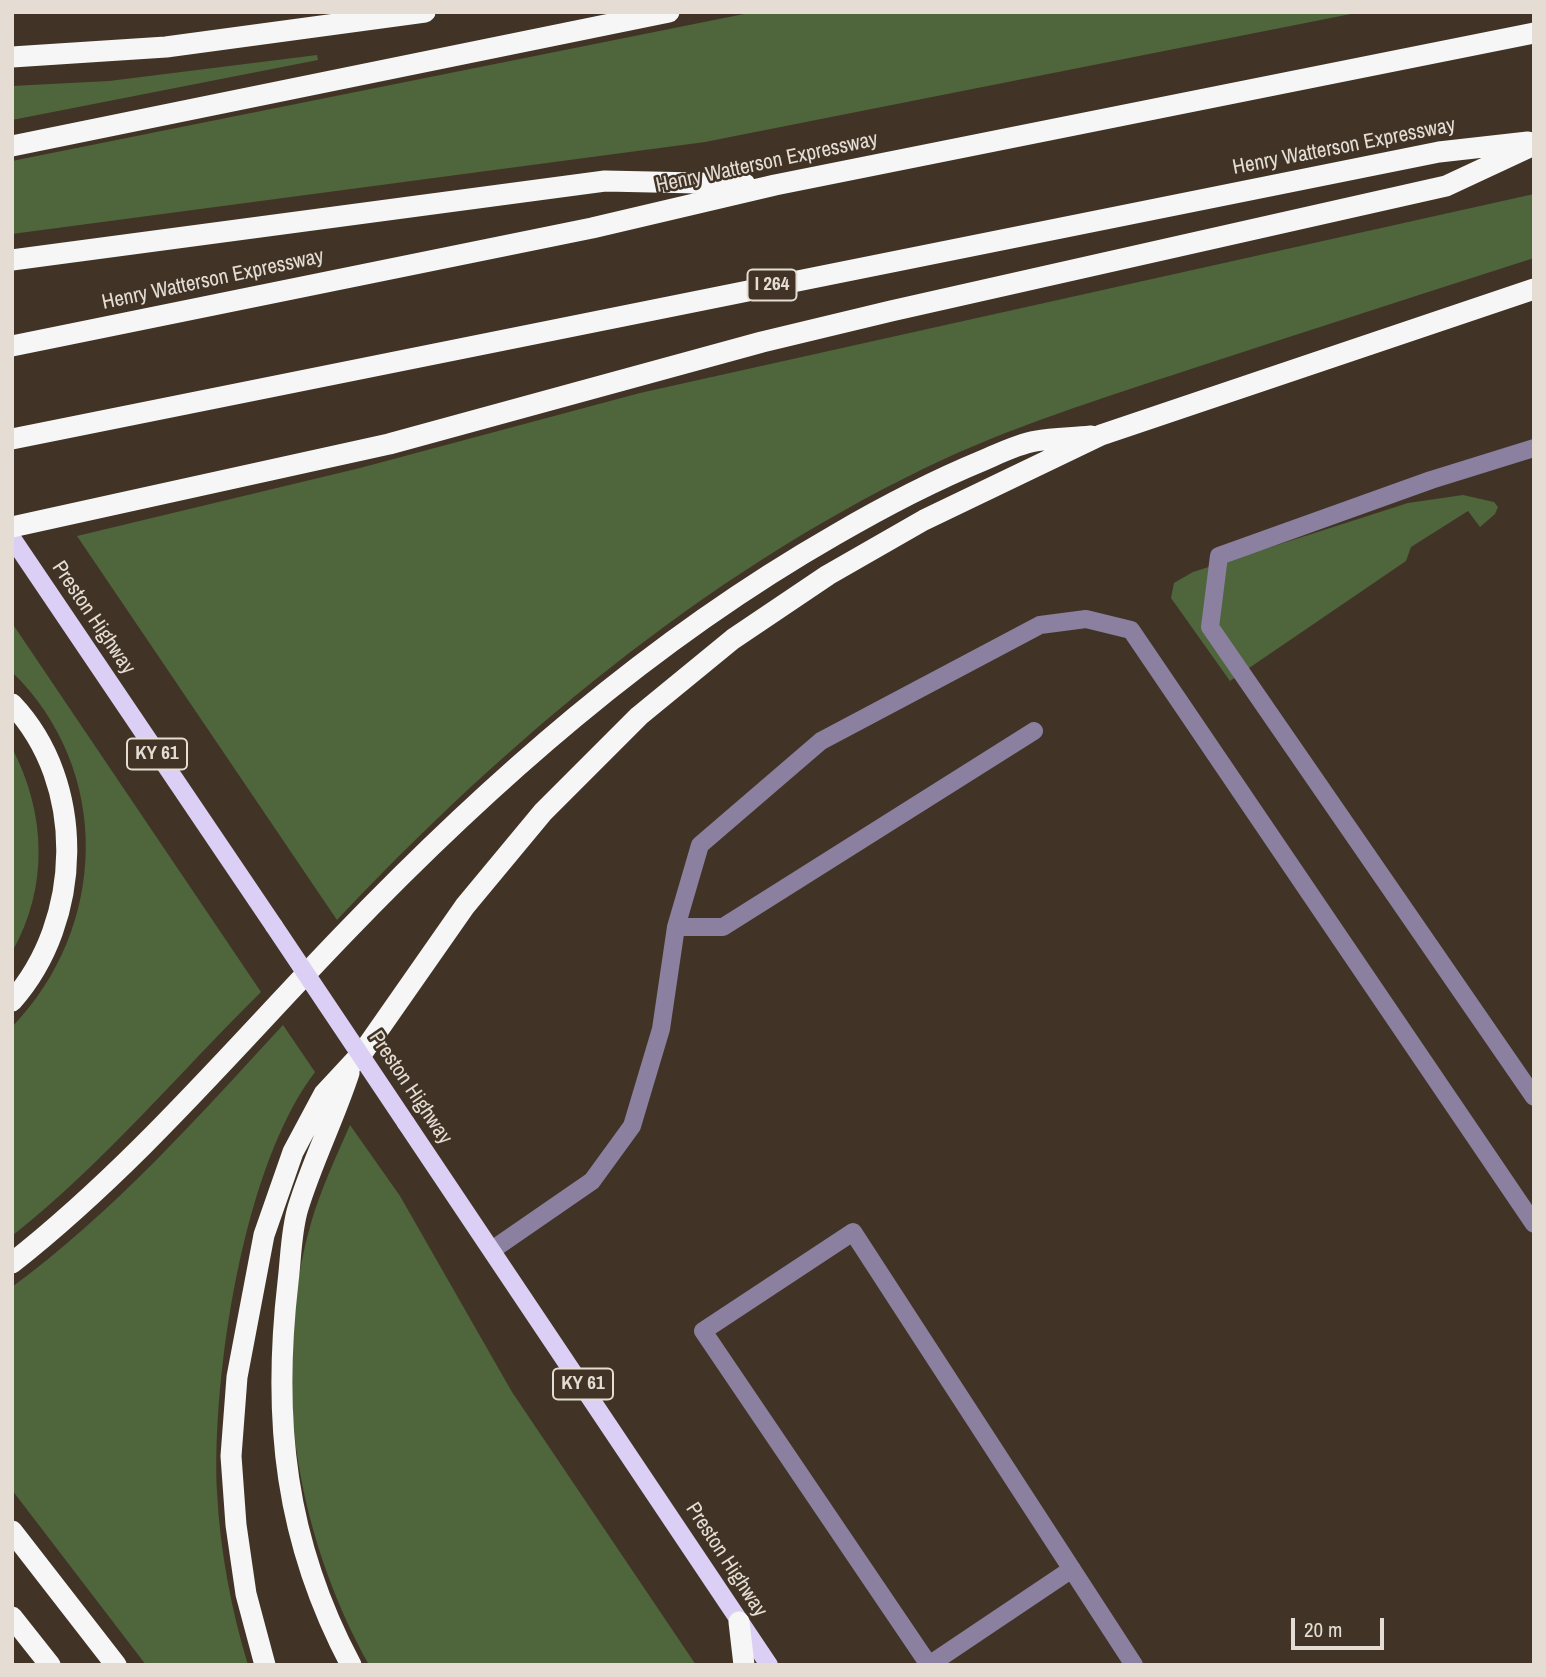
<!DOCTYPE html>
<html>
<head>
<meta charset="utf-8">
<style>
	body { margin:0 }
	#map { position:relative; width:1546px; height:1677px; overflow:hidden; background:#413426; font-family:"Archivo Narrow",sans-serif }
	canvas { display:block }
	.frame { position:absolute; inset:0; border:14px solid #e5ddd4; pointer-events:none }
	.scale { position:absolute; left:1291px; top:1618px; width:93px; height:32px; box-sizing:border-box; border:4px solid #e5ddd4; border-top:0; padding-left:9px; font-size:21px; line-height:24px; white-space:nowrap; color:#e5ddd4; -webkit-text-stroke:5px #413426; paint-order:stroke }
</style>
</head>
<body>
<div id="map">
<canvas width="1546" height="1677"></canvas>
<div class="frame"></div>
<div class="scale">20 m</div>
</div>
<script>
const g = document.querySelector('canvas').getContext('2d');
g.lineJoin = 'round';
function paint(path, color) { g.fillStyle = color; g.fill(path, 'evenodd'); }
function strokePath(path, color, width, dash) { g.strokeStyle = color; g.lineWidth = width; g.lineCap = dash ? 'butt' : 'round'; g.setLineDash(dash || []); g.stroke(path); }
function write(font, color, halo, rows, align = 'center') {
  g.font = font + ' "Archivo Narrow",sans-serif'; g.lineWidth = 5; g.setLineDash([]); g.textBaseline = 'middle'; g.strokeStyle = halo; g.fillStyle = color; for (const [text, x, y, turn = 0] of rows) {
    g.save(); g.translate(x, y); g.rotate((+turn || 0) * Math.PI / 180); g.textAlign = isNaN(turn) ? turn : align; if (halo) g.strokeText(text, 0, 0); g.fillText(text, 0, 0); g.restore();
  }
}
paint(new Path2D(`
	M754,12H1361L705,142L12,234V161Z
	M317,55L318,60L12,120V86L109,81Z
	M1534,194V258C1419,295 1303,332 1188,370C1100,399 1010,427 927,467C702,576 507,740 337,920L77,536L360,468L640,393Z
	M1463,495L1494,502L1498,507L1495,514L1480,527L1468,511L1411,547L1406,561L1230,681L1171,598L1174,583L1193,572L1408,503Z
	M12,623L261,992C178,1074 103,1164 12,1236V1027C108,928 113,770 12,672Z
	M12,748C46,813 49,887 12,952Z
	M283,1025L315,1072C243,1166 212,1375 217,1492C220,1550 231,1609 248,1665H146L12,1490V1287C114,1212 198,1117 283,1025Z
	M350,1125L400,1196L512,1392L696,1665H369C295,1531 269,1372 311,1223C321,1189 336,1157 350,1125Z`), '#4f653c');
strokePath(new Path2D(`
	M1534,448L1431,480L1219,556L1210,627L1534,1097
	M676,927H723L1034,731
	M492,1250L592,1181L632,1126L661,1029L676,927L700,845L821,741L1040,625L1086,619L1131,630L1534,1224
	M929,1665L703,1331L853,1232L1134,1665
	M929,1665L1072,1569`), '#8b809f', 18);
strokePath(new Path2D(`
	M12,538L274,926
	M406,1123L769,1665`), '#dccff5', 18);
strokePath(new Path2D(`
	M12,57L166,47L425,12
	M12,146L669,12
	M12,260L605,181L745,184
	M12,346L592,228L775,185L1534,33
	M12,439L1439,152L1528,142
	M12,527L389,444L762,342L891,311L1446,186L1534,145
	M12,704C87,783 83,921 12,1001
	M349,1073C334,1119 312,1162 298,1208C291,1231 291,1258 288,1282C272,1420 285,1541 351,1665
	M12,1263C134,1167 235,1047 342,936C490,782 650,641 835,535C883,507 933,481 984,460C1000,453 1018,444 1036,441C1054,438 1073,438 1091,436
	M12,1531L116,1665
	M12,1617L50,1665
	M739,1622L744,1665
	M265,1665L246,1594L236,1525L231,1456L237,1377L264,1235L293,1152L324,1094L363,1052L465,906L543,812L639,716L733,639L828,575L924,520L1101,435L1534,289`), '#f6f6f6', 21);
strokePath(new Path2D(`
	M274,926L406,1123`), '#dccff5', 18);
for (const [x, y, w] of [
	[772,285,49],
	[157,754,60],
	[583,1384,60]
]) { const box = new Path2D(); box.roundRect(x - w / 2, y - 15.5, w, 31, 5); g.fillStyle = '#413426'; g.fill(box); strokePath(box, '#e5ddd4', 2); }
write('bold 19px', '#e5ddd4', null, [
	["I 264",772,285],
	["KY 61",157,754],
	["KY 61",583,1384]
]);
write('21px', '#e5ddd4', '#413426', [
	["Henry Watterson Expressway",1344,147,-11],
	["Henry Watterson Expressway",767,163,-12],
	["Henry Watterson Expressway",213,280,-12],
	["Preston Highway",93,618,56],
	["Preston Highway",410,1088,56],
	["Preston Highway",726,1560,57]
]);
</script>
</body>
</html>
